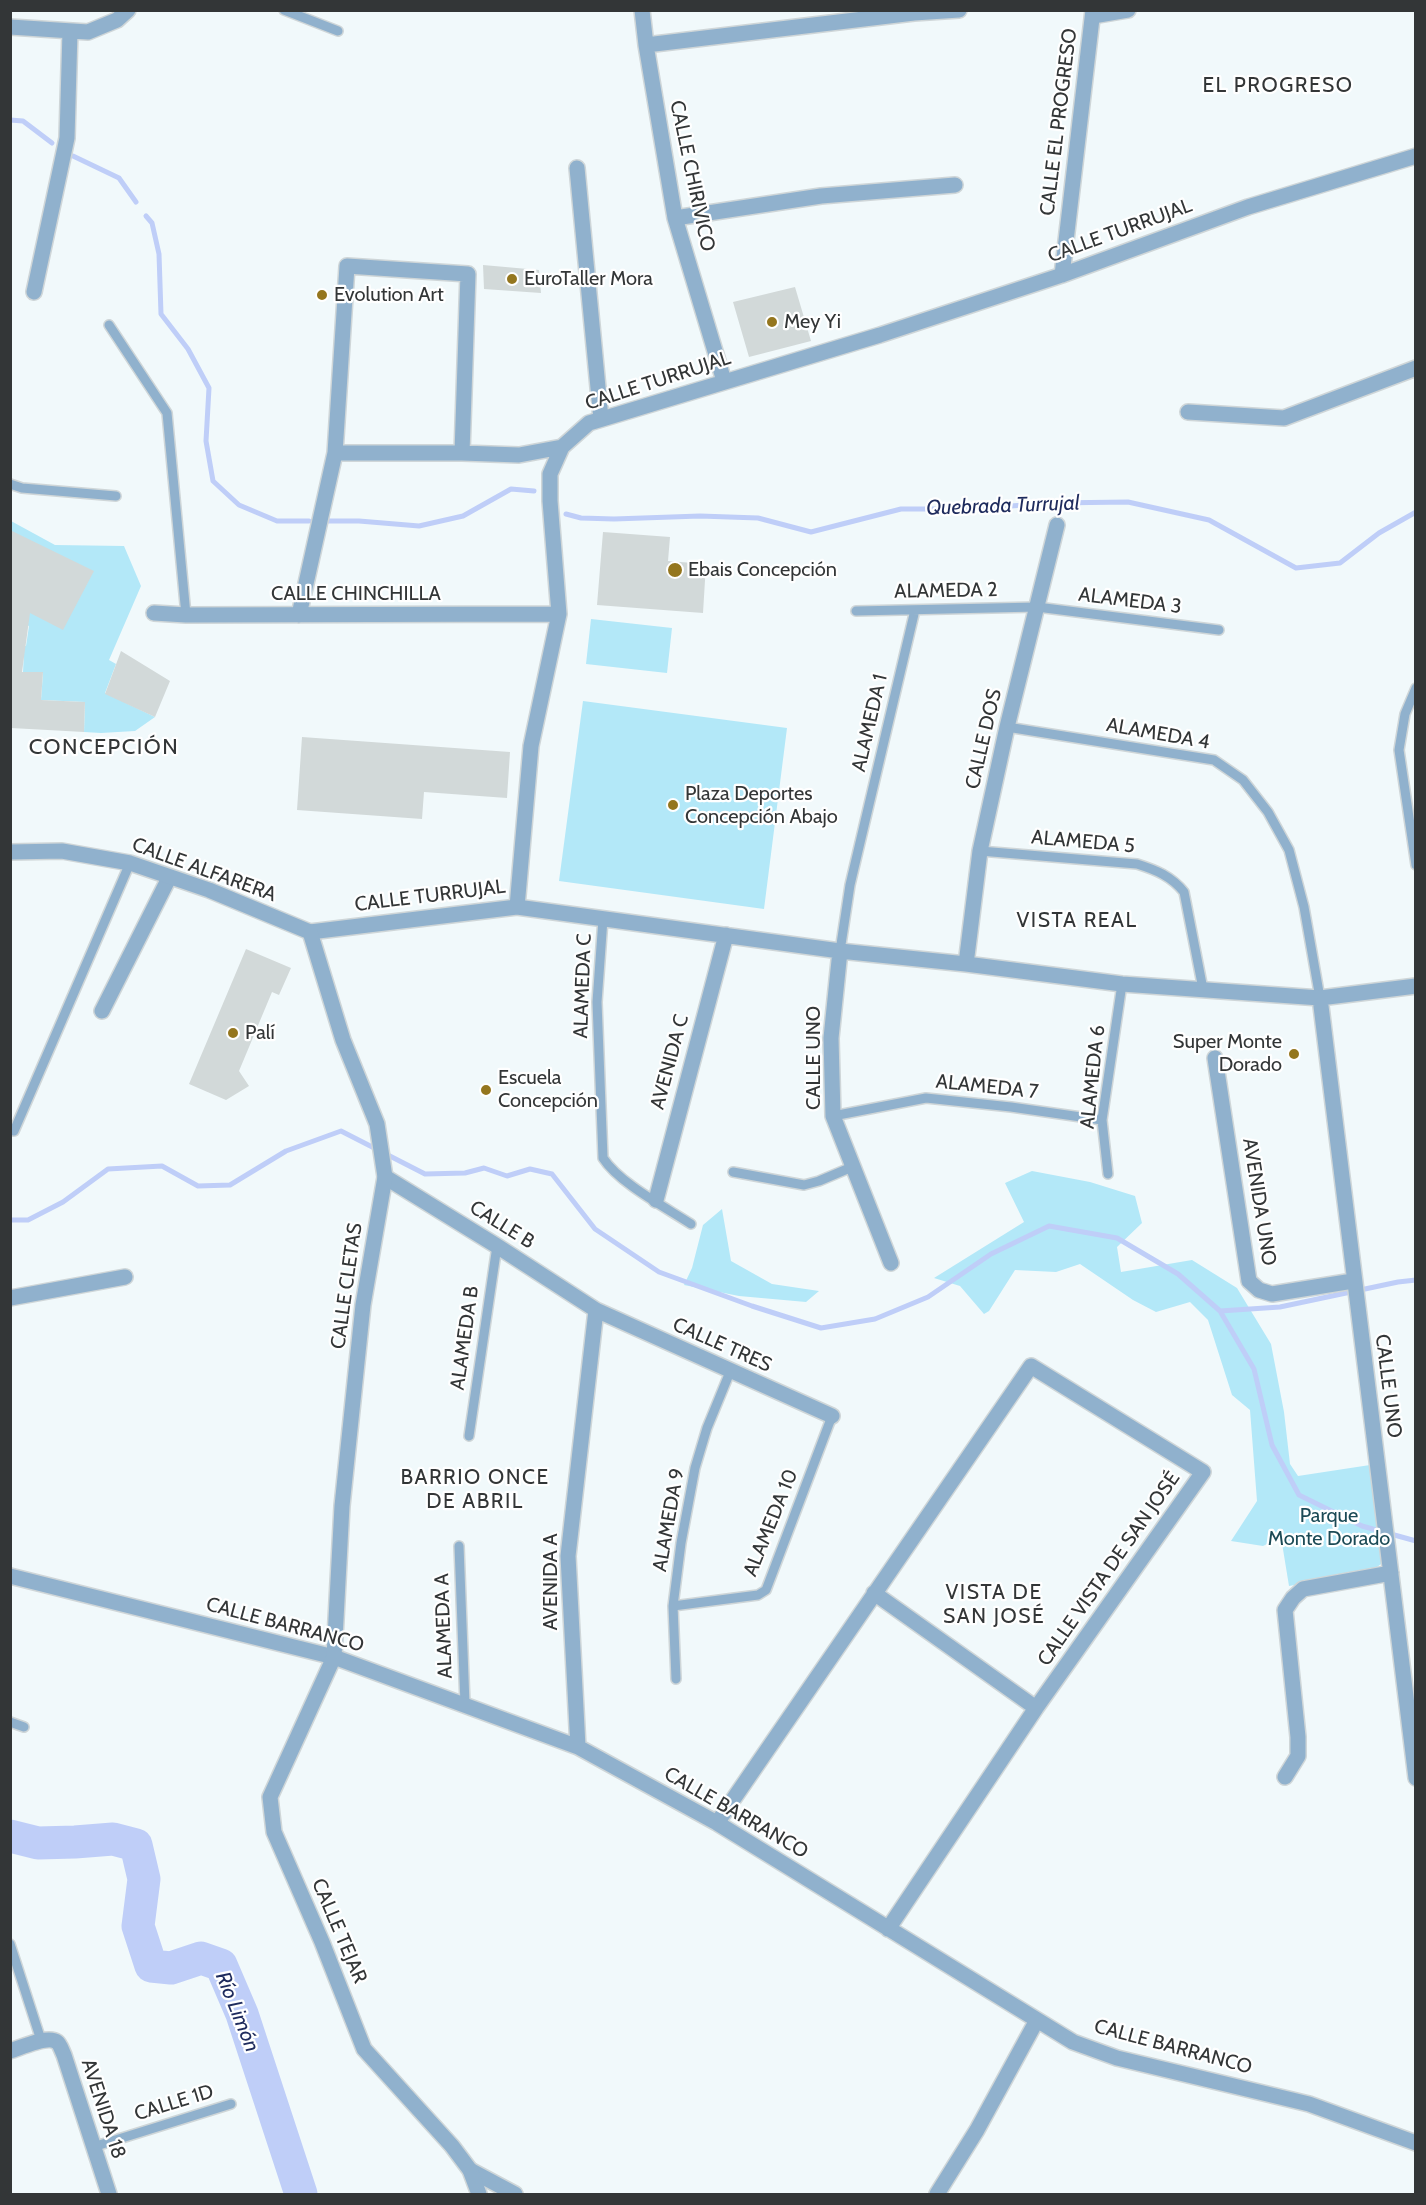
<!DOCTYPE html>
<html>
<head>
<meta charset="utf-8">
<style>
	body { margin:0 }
	#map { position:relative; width:1426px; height:2205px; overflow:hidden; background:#f1f9fb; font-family:Cabin,sans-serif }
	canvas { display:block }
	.frame { position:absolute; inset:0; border:12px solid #333637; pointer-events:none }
</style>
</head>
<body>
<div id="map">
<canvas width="1426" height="2205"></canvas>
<div class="frame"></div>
</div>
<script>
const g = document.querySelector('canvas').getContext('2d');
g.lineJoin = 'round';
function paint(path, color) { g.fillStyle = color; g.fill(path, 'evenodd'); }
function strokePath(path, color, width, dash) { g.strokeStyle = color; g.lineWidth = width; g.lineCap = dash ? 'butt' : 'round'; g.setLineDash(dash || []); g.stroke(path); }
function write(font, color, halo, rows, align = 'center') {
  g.font = font + ' Cabin,sans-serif'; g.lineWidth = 4.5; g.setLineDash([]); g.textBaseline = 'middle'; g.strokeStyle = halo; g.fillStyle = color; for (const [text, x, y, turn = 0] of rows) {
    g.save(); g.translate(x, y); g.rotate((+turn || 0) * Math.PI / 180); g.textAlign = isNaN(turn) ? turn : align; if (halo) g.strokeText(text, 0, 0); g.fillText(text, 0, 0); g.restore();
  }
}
paint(new Path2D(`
	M11,521L55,545L124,546L141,586L109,660L116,664L105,693L155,717L135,731L101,733L84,732L85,702L41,700L43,673L23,672L24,653H11V644L26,646L29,626L11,621Z
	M591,619L672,628L667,673L586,664Z
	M583,701L787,728L764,909L559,881Z
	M1032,1171L1090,1182L1135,1196L1142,1223L1117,1247L1121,1272L1192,1260L1237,1288L1271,1344L1284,1412L1290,1464L1298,1476L1370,1465L1383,1553L1381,1564L1372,1571L1289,1586L1281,1537L1263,1546L1231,1541L1257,1501L1250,1410L1232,1395L1208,1320L1190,1302L1156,1312L1133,1300L1080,1264L1056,1272L1015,1270L989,1311L984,1314L960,1286L934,1278L1024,1222L1005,1183Z
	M722,1209L731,1261L772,1284L819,1291L806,1302L739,1296L684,1285L692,1268L703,1225Z`), '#b3e8f8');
strokePath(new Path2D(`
	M10,120L23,121L52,143
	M73,156L119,178L136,202
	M146,216L152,223L159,254L161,314L188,349L209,388L206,441L213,481L239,505L277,521H309
	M566,514L581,518L614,519L700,516L758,518L811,532L901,509H968L1053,503L1128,502L1209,520L1296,568L1340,563L1379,533L1416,512
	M328,521H359L419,526L463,516L511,489L534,491
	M10,1220H28L63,1202L108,1169L162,1166L198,1186L230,1185L286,1151L341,1131L425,1174L465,1173L484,1168L507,1176L530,1169L552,1174L595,1229L659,1272L752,1306L821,1328L875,1319L928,1297L991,1254L1049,1226L1117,1238L1178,1274L1220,1311L1254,1369L1272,1445L1299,1495L1362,1526L1416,1541
	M1220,1311L1280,1307L1398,1282L1416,1280`), '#bfcef8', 5);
strokePath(new Path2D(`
	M10,1836L38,1843L75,1842L113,1839L136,1845L144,1879L138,1926L151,1966L171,1968L201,1958L221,1965L242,2014L301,2194`), '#bfcef8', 33);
paint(new Path2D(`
	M483,265L539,270L541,293L484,289Z
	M795,287L811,341L749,357L733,302Z
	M10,530L94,571L63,630L30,613L22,672H43L41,700L85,702L84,732L11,728Z
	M603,532L670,537L668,561L706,564L703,613L597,605Z
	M121,651L170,681L155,717L105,694Z
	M302,737L510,752L507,798L424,792L422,819L297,810Z
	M246,949L291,968L279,995L272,992L239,1071L249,1086L226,1100L189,1084Z`), '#d2d9d9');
const service = new Path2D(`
	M284,10L338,31
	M109,325L167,413L186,615
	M10,484L22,488L116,496
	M856,611L1037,607L1219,630
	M1416,688L1405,714L1399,750L1416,865
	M1007,727L1214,760L1243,780L1268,812L1289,850L1304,907L1320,998
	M980,851L1137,864C1156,870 1171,876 1184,892L1203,989
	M603,919L597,1002L603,1158C619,1183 665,1207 691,1224
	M840,951L850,885L915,610
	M833,1116L926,1098L1011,1107L1102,1120
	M14,1131L130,863
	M733,1172L804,1185L819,1181L852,1167
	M1108,1174L1102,1120L1122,984
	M469,1436L497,1246
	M459,1546L465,1704
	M673,1606L758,1595L766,1590L832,1416
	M676,1679L673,1606L681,1543L695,1468L707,1428L730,1372
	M10,1722L24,1727
	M10,1944L41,2040
	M93,2147L231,2104`);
const minor = new Path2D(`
	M642,10L646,45L675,218L724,381
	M1093,16L1128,10
	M10,27L88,32L117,20L128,10
	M646,45L914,13L959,10
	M577,168L601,419
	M675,218L821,196L955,185
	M1062,275L1093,10
	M34,292L67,138L70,31
	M1188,412L1284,418L1416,368
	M335,453H462
	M154,613L186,615L559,614
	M299,615L335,453L347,266L468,274L462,453L519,455L562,447
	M517,907L531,746L559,614L550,501V474L562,447L589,423L880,335L1062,275L1248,207L1416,156
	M310,932L517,907L840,951L966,964L1122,984L1320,998L1416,986
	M840,951L831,1038L833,1116L891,1263
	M966,964L980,851L1007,727L1057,525
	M1320,998L1416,1778
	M102,1011L169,878
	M1215,1058L1249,1281L1259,1290L1272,1294L1353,1281
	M385,1177L497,1246L596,1310L832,1416
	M656,1200L726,935
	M10,1298L125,1277
	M10,1576L334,1657L578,1747L717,1823L1073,2042L1117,2058L1309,2104L1416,2143
	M874,1593L1036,1708
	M578,1747L568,1556L596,1310
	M1285,1777L1298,1756V1737L1285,1610L1293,1598L1303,1589L1391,1573
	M717,1823L1031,1366L1203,1472L1036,1708L888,1929
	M10,2051C20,2048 48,2035 57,2042C60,2044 62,2051 64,2055L109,2194
	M470,2170L515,2194
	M937,2194L977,2130L1037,2020`);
const tertiary = new Path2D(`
	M10,852L62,851L130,863L209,890L310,932L343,1040L377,1124L385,1177L363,1305L342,1506L334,1657L270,1797L274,1832L322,1942L364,2049L452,2146L470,2170L479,2194`);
strokePath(service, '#cfd6d8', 12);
strokePath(minor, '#cfd6d8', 18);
strokePath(tertiary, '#cfd6d8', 18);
strokePath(service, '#90b1cd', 9);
strokePath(minor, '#90b1cd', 15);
strokePath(tertiary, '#90b1cd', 15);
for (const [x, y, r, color] of [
	[512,279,6,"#94761e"],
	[322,295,6,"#94761e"],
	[772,322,6,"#94761e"],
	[675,570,8,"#94761e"],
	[673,805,6,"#94761e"],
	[233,1033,6,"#94761e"],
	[1294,1054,6,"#94761e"],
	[486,1090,6,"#94761e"]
]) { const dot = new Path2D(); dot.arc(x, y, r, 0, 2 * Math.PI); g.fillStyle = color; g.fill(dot); strokePath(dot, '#fff', 2); }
write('20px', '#333637', '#fff', [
	["CALLE EL PROGRESO",1059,122,-83],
	["CALLE CHIRIVICO",692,176,78],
	["CALLE TURRUJAL",1120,231,-20],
	["CALLE TURRUJAL",658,381,-18],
	["ALAMEDA 2",946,591,-1],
	["CALLE CHINCHILLA",356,594],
	["ALAMEDA 3",1130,601,7],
	["ALAMEDA 1",870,723,-77],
	["ALAMEDA 4",1158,734,10],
	["CALLE DOS",984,739,-77],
	["ALAMEDA 5",1083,842,5],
	["CALLE ALFARERA",204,870,20],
	["CALLE TURRUJAL",430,896,-7],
	["ALAMEDA C",583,986,-88],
	["CALLE UNO",814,1058,-90],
	["AVENIDA C",670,1062,-75],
	["ALAMEDA 6",1093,1077,-84],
	["ALAMEDA 7",987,1087,6],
	["AVENIDA UNO",1259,1202,81],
	["CALLE B",502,1225,32],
	["CALLE CLETAS",347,1286,-82],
	["ALAMEDA B",465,1338,-82],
	["CALLE TRES",722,1345,24],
	["CALLE UNO",1388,1386,83],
	["ALAMEDA 9",669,1520,-80],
	["ALAMEDA 10",771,1523,-68],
	["CALLE VISTA DE SAN JOSÉ",1109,1569,-55],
	["AVENIDA A",551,1582,-90],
	["CALLE BARRANCO",285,1625,15],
	["ALAMEDA A",444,1626,-92],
	["CALLE BARRANCO",736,1813,30],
	["CALLE TEJAR",339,1931,67],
	["CALLE BARRANCO",1173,2047,15],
	["CALLE 1D",174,2103,-17],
	["AVENIDA 18",103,2109,72]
]);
write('20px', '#333637', '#fff', [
	["EuroTaller Mora",524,279],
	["Evolution Art",334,295],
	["Mey Yi",784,322],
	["Ebais Concepción",688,570],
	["Plaza Deportes",685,794],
	["Concepción Abajo",685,817],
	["Palí",245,1033],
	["Super Monte",1282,1042,"right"],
	["Dorado",1282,1065,"right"],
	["Escuela",498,1078],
	["Concepción",498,1101]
], 'left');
write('20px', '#1b4a56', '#fff', [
	["Parque",1329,1516],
	["Monte Dorado",1329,1539]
]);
g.letterSpacing = '1.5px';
write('21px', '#333637', '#fff', [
	["EL PROGRESO",1278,86],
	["VISTA REAL",1077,921],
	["BARRIO ONCE",475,1478],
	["DE ABRIL",475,1502],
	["VISTA DE",994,1593],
	["SAN JOSÉ",994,1617]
]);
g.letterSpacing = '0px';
write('italic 21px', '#1e2b5d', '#fff', [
	["Quebrada Turrujal",1003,506,-2],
	["Río Limón",237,2012,68]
]);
g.letterSpacing = '1.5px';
write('22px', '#333637', '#fff', [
	["CONCEPCIÓN",104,748]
]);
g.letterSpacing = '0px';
</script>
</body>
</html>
